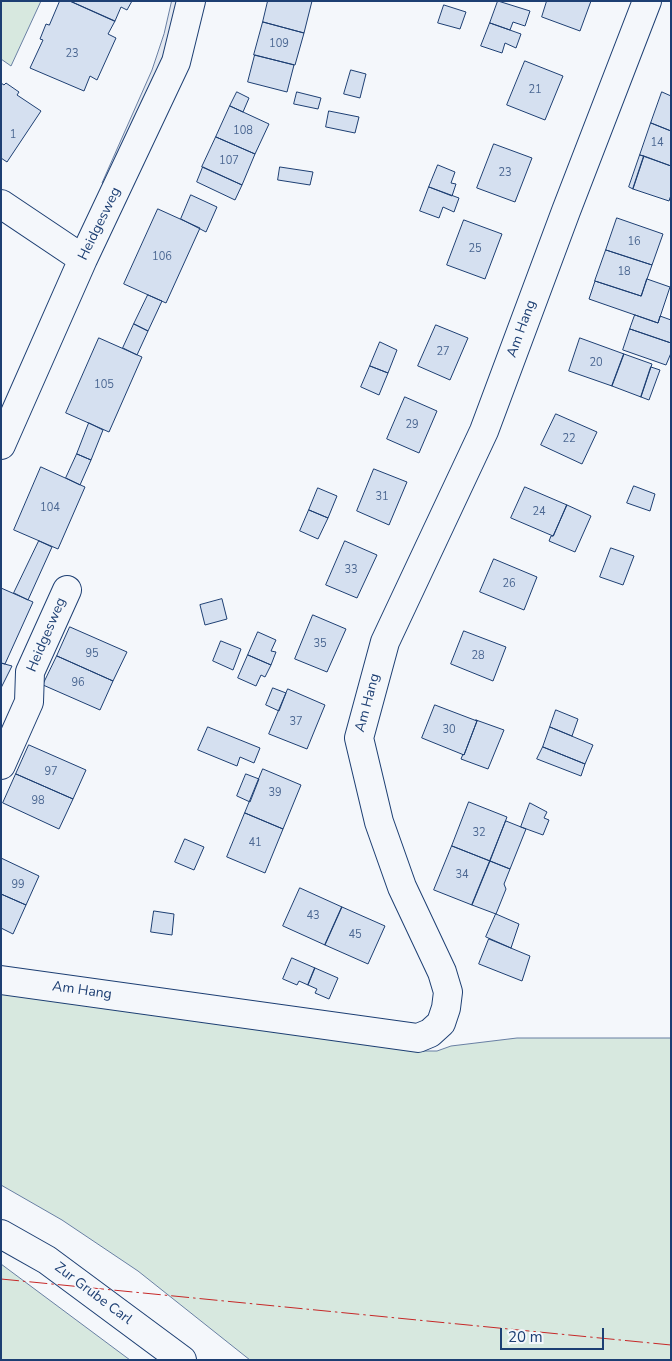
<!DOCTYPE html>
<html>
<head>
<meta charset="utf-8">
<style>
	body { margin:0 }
	#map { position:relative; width:672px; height:1361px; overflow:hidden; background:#f4f7fb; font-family:"Nunito Sans",sans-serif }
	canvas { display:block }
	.frame { position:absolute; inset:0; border:2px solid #1d3f73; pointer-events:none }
	.scale { position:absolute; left:500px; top:1328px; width:104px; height:22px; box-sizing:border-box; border:2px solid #1d3f73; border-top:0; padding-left:6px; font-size:15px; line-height:18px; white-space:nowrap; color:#1d3f73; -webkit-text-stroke:4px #f4f7fb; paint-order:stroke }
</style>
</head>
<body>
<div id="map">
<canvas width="672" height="1361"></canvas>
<div class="frame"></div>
<div class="scale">20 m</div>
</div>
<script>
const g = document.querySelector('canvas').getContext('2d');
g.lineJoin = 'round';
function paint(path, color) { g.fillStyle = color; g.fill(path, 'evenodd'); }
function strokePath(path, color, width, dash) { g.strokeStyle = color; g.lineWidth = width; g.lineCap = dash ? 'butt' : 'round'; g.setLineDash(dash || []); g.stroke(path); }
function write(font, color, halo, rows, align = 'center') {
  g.font = font + ' "Nunito Sans",sans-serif'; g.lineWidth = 4; g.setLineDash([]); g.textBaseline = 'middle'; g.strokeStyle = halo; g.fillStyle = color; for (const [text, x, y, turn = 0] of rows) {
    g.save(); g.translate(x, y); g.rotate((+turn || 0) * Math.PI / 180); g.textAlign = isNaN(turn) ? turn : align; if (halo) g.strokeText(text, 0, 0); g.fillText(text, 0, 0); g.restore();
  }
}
const green = new Path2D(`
	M1,1H41L11,66L1,59Z
	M1,991L424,1051H437L451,1046L517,1038H671V1360H250L138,1271L62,1220L1,1185Z
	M1,1264L130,1360H1Z`);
paint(green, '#d7e8df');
strokePath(green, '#687fa3', 1);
const parking = new Path2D(`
	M172,1H182L171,43L110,187L102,183L152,70L164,34Z`);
paint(parking, '#e3e8f0');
strokePath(parking, '#687fa3', 1);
const building = new Path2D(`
	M60,1H70L115,21L108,34L116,38L97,80L90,76L84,91L30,68L43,40L40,39L46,24L49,25Z
	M70,1H132L127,10L121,7L115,21Z
	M268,1H312L304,33L263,22Z
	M498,1L530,11L525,26L513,22L510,30L490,23Z
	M547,1H591L580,31L542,17Z
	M444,5L466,12L460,29L438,23Z
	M263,22L304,33L295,65L254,55Z
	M490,23L521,34L516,48L505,43L502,53L481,46Z
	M255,55L294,65L287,92L248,82Z
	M525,61L563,76L545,120L507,105Z
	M351,70L366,74L360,98L344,94Z
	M1,83L4,85L6,83L19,92L17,95L41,111L7,162L1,158Z
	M237,92L249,98L243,112L230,106Z
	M297,92L321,98L318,109L294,104Z
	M662,92L671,96V131L651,123Z
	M230,106L269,124L255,154L216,137Z
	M329,111L359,117L355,133L326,127Z
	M651,123L671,131V166L640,155Z
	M216,137L255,154L242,185L202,167Z
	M494,144L532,158L515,202L477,188Z
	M640,155L644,156L633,189L629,187Z
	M644,156L671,166V195L669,201L633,189Z
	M438,165L455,172L451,183L456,184L452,196L429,187Z
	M203,167L242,185L235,200L197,182Z
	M280,167L313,172L310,185L278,180Z
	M429,187L459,198L454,212L443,207L439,218L420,211Z
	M191,195L217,207L206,232L181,219Z
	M158,209L200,228L166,303L124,284Z
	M617,218L663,234L652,265L606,250Z
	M464,220L502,234L485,279L447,265Z
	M606,250L652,265L641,296L595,281Z
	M647,279L670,287L658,323L589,299L595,281L641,296Z
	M148,295L162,301L148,331L134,324Z
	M635,315L658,323L660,316L671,320V343L630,329Z
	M134,324L148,331L137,355L123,348Z
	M436,325L468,338L450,380L418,366Z
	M630,329L671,343V353L666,365L623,350Z
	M99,338L142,357L109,432L66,413Z
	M580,338L624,354L612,386L569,371Z
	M380,342L397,350L388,373L370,366Z
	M624,354L652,364L641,397L612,386Z
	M370,366L388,373L379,395L361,387Z
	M651,367L660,370L649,400L641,397Z
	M405,397L437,411L419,453L387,439Z
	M556,414L597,432L582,464L541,445Z
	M89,423L103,430L91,460L77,454Z
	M77,454L91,460L80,485L66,478Z
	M41,467L85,487L58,549L14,530Z
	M374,469L407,482L389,525L357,511Z
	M634,486L655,494L650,511L627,503Z
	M525,487L567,505L553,536L511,518Z
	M318,488L337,496L328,518L309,510Z
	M567,505L591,516L575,552L549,541L551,536H553Z
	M309,510L328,518L318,539L300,531Z
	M39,541L52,547L28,600L14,593Z
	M345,541L377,555L357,598L326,585Z
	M611,548L634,556L623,585L600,577Z
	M494,559L537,577L524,610L480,592Z
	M1,588L33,602L5,664L1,663Z
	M222,599L227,619L205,625L200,605Z
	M313,615L346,629L327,672L295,659Z
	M70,627L127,652L113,681L57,656Z
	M464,631L506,647L493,681L451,664Z
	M258,632L276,640L271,651L276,652L271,665L248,655Z
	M221,641L241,649L233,670L213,661Z
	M248,655L271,665L265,677L261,675L256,686L238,678Z
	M57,656L113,681L100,710L43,685Z
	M1,663L12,666L1,688Z
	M273,688L286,693L279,711L266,705Z
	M288,689L325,705L307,749L269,734Z
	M435,705L477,721L464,755L422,738Z
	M556,710L578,719L572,736L550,727Z
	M476,720L504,730L488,769L461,759L463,754L464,755L477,721Z
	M208,727L260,748L254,763L240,757L237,766L198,750Z
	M550,727L593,745L585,764L543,747Z
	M29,745L86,770L73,799L16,774Z
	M543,747L585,764L581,776L537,759Z
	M263,769L301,785L283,829L245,813Z
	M16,774L73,799L59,829L3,803Z
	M246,774L259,779L250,802L237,796Z
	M469,802L507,817L490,861L452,846Z
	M530,803L547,812L544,818L549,820L543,835L521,827Z
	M245,813L283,829L265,873L227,857Z
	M506,821L526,829L510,869L490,861Z
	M185,839L204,847L194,870L175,862Z
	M452,846L490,861L472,905L434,890Z
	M1,858L39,876L26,905L1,894Z
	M490,861L510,869L504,884L506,889L496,914L472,905Z
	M300,888L342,907L325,945L283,926Z
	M1,894L26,905L13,934L1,928Z
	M342,907L385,926L368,964L325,945Z
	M154,911L174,914L172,935L151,932Z
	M496,914L519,924L511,948L486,937Z
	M489,939L530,956L522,981L479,964Z
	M292,958L315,968L308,985L299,981L297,985L283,979Z
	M315,968L338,978L329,999L315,993L317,989L308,985Z`);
paint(building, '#d5e0f0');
strokePath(building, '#1d3f73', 1);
const street = new Path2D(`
	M1,204L83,259
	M1,445L83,259L176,62L191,1
	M1,765L29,702L30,672L67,590
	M1,980L418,1038L430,1033L441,1023L446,1008L448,992L442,972L402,887L379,822L359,738L385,642L484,431L566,211L647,1
	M1,1234L47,1260L182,1360`);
strokePath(street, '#1d3f73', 30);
strokePath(street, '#f4f7fb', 28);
strokePath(new Path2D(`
	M1,1279L671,1345`), '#c62828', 1, [18, 4, 2.5, 4]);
write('11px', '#4b6792', null, [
	["109",279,44],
	["23",72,54],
	["21",535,90],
	["108",243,131],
	["1",13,135],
	["14",657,143],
	["107",229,161],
	["23",505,173],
	["16",634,242],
	["25",475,249],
	["106",162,257],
	["18",624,272],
	["27",443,352],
	["20",596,363],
	["105",104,385],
	["29",412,425],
	["22",569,439],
	["31",382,497],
	["104",50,508],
	["24",539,512],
	["33",351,570],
	["26",509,584],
	["35",320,644],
	["95",92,654],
	["28",478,656],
	["96",78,683],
	["37",296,722],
	["30",449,730],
	["97",51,772],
	["39",275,793],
	["98",38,801],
	["32",479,833],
	["41",255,843],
	["34",462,875],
	["99",18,885],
	["43",313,916],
	["45",355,935]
]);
write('14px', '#1d3f73', '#f4f7fb', [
	["Heidgesweg",100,224,-64],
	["Am Hang",522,329,-70],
	["Heidgesweg",47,635,-67],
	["Am Hang",368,703,-75],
	["Am Hang",82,991,8],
	["Zur Grube Carl",93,1294,37]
]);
</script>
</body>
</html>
